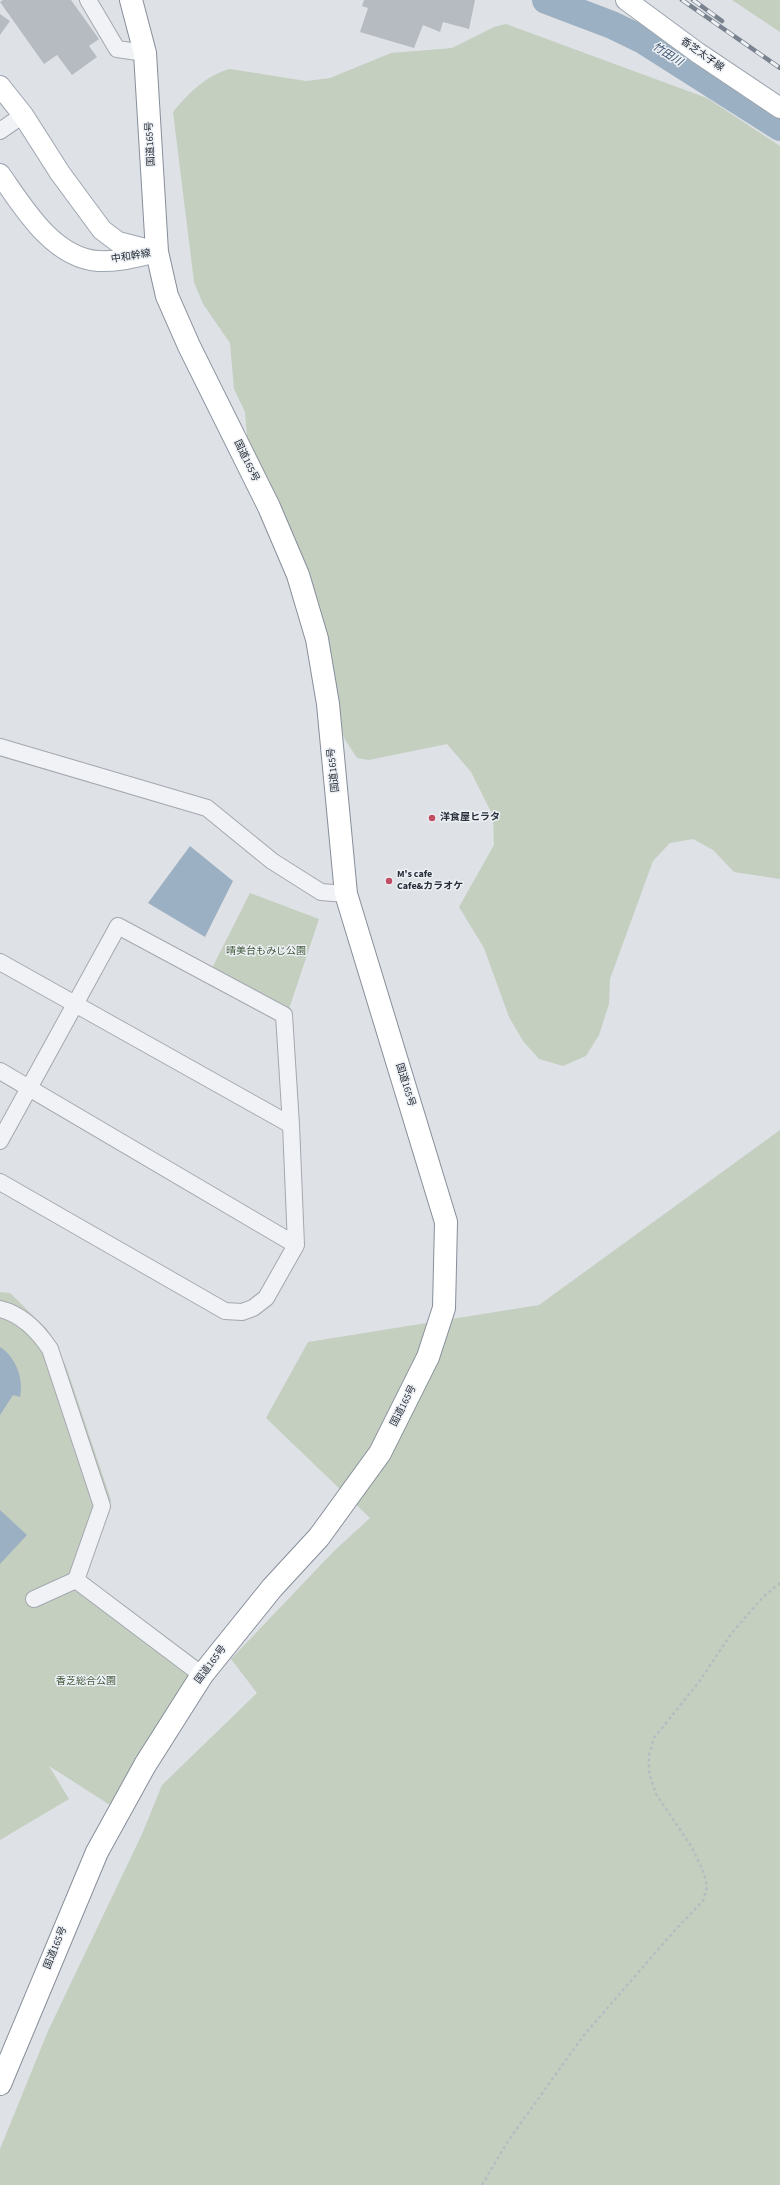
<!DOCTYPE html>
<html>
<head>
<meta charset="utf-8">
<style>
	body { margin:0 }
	canvas { display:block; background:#dee1e6 }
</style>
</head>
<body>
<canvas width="780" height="2185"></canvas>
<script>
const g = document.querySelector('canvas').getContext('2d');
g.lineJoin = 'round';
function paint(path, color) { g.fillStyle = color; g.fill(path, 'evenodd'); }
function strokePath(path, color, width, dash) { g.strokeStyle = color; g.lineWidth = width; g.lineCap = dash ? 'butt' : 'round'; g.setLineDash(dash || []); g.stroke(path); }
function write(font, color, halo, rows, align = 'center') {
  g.font = font + ' "Source Sans 3","Noto Sans JP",sans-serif'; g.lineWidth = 3; g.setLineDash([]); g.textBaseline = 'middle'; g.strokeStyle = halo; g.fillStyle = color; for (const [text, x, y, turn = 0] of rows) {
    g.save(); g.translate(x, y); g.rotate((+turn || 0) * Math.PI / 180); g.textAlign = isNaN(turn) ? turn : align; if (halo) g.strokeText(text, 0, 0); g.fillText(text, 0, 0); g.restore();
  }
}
paint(new Path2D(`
	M732,0H780V32Z
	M506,24L707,98L780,146V879L734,872L713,850L693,839L670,843L653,861L610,979L609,1004L599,1035L586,1056L563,1066L539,1059L523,1041L509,1017L484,948L459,907L494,845L493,816L471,772L447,744L369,760L357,758L344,738L305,563L247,436L245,412L234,389L230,343L203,304L194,282L173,112C188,94 206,75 230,69L306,81L330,78L391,53L452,48L494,27Z
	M250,893L319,919L288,1012L211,970Z
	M780,1130V2185H0V2149L48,2031L142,1834L162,1785L257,1693L231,1659L334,1551L370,1518L266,1418L308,1342L539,1305Z
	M0,1292L10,1293L47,1329L66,1366L111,1500L86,1577L199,1661L110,1805L49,1766L69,1799L0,1840Z`), '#c4cfc0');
paint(new Path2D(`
	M190,846L233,881L205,937L148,903Z
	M0,1347C16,1357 24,1379 20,1397L13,1395L0,1415Z
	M0,1510L27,1535L0,1564Z`), '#9cb0c3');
strokePath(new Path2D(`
	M546,0L612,25L643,40L780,127`), '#9cb0c3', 28);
paint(new Path2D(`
	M3,0H71L99,39L89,46L97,57L72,75L57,55L44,64L0,2Z
	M364,0H475L469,29L443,22L440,32L423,25L414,48L360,32L368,8L362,6Z
	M0,14L10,21L0,35Z`), '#b6bbc2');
const minor = new Path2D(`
	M88,0L117,49L145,53
	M0,131L23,115
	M0,747L207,808L272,861L321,892L346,894
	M0,962L291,1125
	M0,1071L296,1245
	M0,1141L118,926L284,1015L291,1125L296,1245L266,1298L253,1308L242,1312L225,1311L0,1182
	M0,1309C21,1314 38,1331 50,1349L102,1506L76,1580L202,1675
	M34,1599L76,1580`);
const major = new Path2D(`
	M626,0L698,53L780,108
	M0,86L23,115L60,173L102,230L118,242L157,252
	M0,174C23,207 53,258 98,261C117,262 135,257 153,253`);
const highway = new Path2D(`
	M0,2084L97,1852L145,1765L202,1675L272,1588L319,1537L380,1453L428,1357L444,1308L446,1222L346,894L328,704L317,639L298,575L269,507L189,346L167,296L157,252L145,53L131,0`);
strokePath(minor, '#a4a8af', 18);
strokePath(major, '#9ea6b0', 22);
strokePath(highway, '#878f9b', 24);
strokePath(new Path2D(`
	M482,2185L508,2141L584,2035L675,1930L703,1901L707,1887L704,1873L691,1846L656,1794L649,1773V1755L654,1738L699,1682L731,1634L763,1597L780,1583`), '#b8bcc1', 2.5, [3, 3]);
strokePath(minor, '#f0f2f5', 16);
strokePath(major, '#fff', 20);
strokePath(highway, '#fff', 22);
const rail = new Path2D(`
	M682,0L780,68
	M693,0L722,21`);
strokePath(rail, '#79828e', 4.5);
strokePath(rail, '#edf0f4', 3, [9]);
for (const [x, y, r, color] of [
	[432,818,4,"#c04d63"],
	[389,881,4,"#c04d63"]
]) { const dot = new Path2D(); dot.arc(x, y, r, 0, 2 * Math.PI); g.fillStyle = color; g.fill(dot); strokePath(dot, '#edf0f4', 1.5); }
write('10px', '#29303b', '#edf0f4', [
	["香芝太子線",702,55,35],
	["国道165号",151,144,-93],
	["中和幹線",131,257,-9],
	["国道165号",246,461,64],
	["国道165号",334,770,-96],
	["国道165号",405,1085,73],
	["国道165号",404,1406,-63],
	["国道165号",211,1665,-53],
	["国道165号",56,1948,-68]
]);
write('bold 10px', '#29303b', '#edf0f4', [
	["洋食屋ヒラタ",440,818],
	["M's cafe",397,875],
	["Cafe&カラオケ",397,887]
], 'left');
write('10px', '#3e5637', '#edf0f4', [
	["晴美台もみじ公園",266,952],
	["香芝総合公園",86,1682]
]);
write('italic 11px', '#37506b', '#edf0f4', [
	["竹田川",667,55,32]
]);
</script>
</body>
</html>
